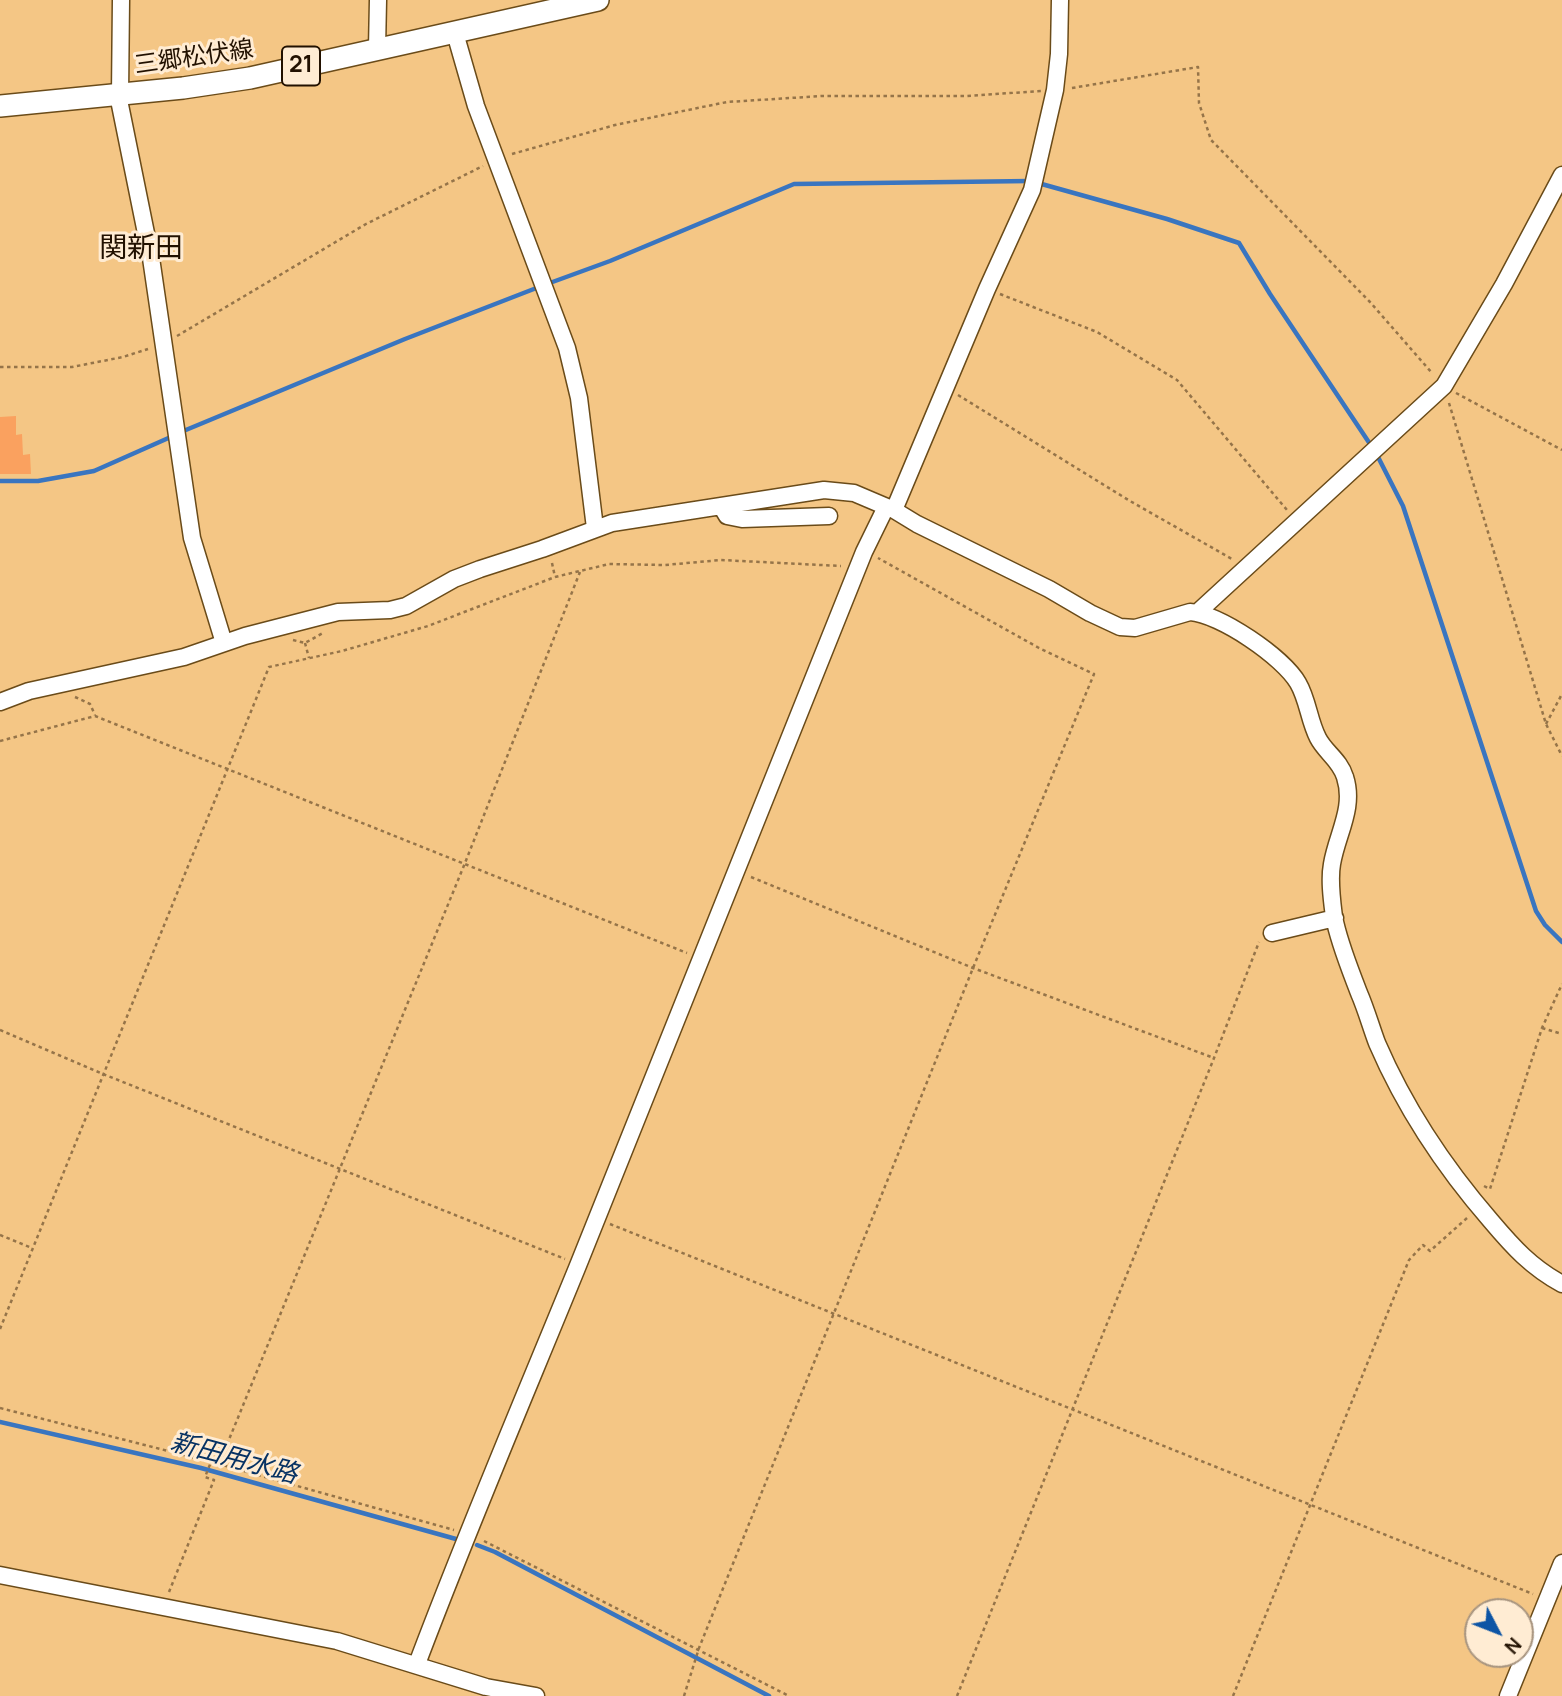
<!DOCTYPE html>
<html>
<head>
<meta charset="utf-8">
<style>
	body { margin:0 }
	#map { position:relative; width:1562px; height:1696px; overflow:hidden; background:#f4c685; font-family:Manrope,sans-serif }
	canvas { display:block }
	.north { position:absolute; left:1464px; top:1598px; width:70px; height:70px; box-sizing:border-box; background:#ffecd3; border:2px solid #a7947f; border-radius:50%; rotate:132deg; font-size:19px; font-weight:700; line-height:28px; text-align:center; color:#210 }
	.north::after { content:''; display:block; margin:auto; width:24px; height:32px; background:#0e55a5; clip-path:polygon(50% 0,100% 100%,50% 72%,0 100%) }
</style>
</head>
<body>
<div id="map">
<canvas width="1562" height="1696"></canvas>
<div class="north">N</div>
</div>
<script>
const g = document.querySelector('canvas').getContext('2d');
g.lineJoin = 'round';
function strokePath(path, color, width, dash) { g.strokeStyle = color; g.lineWidth = width; g.lineCap = dash ? 'butt' : 'round'; g.setLineDash(dash || []); g.stroke(path); }
function paint(path, color) { g.fillStyle = color; g.fill(path, 'evenodd'); }
function write(font, color, halo, rows, align = 'center') {
  g.font = font + ' Manrope,"Noto Sans JP",sans-serif'; g.lineWidth = 6; g.setLineDash([]); g.textBaseline = 'middle'; g.strokeStyle = halo; g.fillStyle = color; for (const [text, x, y, turn = 0] of rows) {
    g.save(); g.translate(x, y); g.rotate((+turn || 0) * Math.PI / 180); g.textAlign = isNaN(turn) ? turn : align; if (halo) g.strokeText(text, 0, 0); g.fillText(text, 0, 0); g.restore();
  }
}
strokePath(new Path2D(`
	M1038,183L1167,219L1239,243L1270,294L1372,447
	M547,284L610,261L794,184L1030,181
	M181,432L405,339L539,287
	M1377,455L1403,506L1536,911L1545,925L1562,942
	M0,481H38L94,471L173,436
	M0,1422L201,1468L456,1539
	M477,1545L495,1552L769,1696`), '#3975c0', 4.5);
paint(new Path2D(`
	M16,416V435L22,434L23,455L30,454L31,474H0V417Z`), '#faa15f');
const minor = new Path2D(`
	M455,33L476,106L567,348L579,398L595,528
	M377,49L378,0
	M118,95L151,258L192,538L224,643
	M120,95L121,0
	M721,506L727,516L742,519L829,516
	M894,510L987,289L1032,190L1055,90L1059,54L1060,0
	M1198,612L1444,386L1504,284L1562,175
	M0,702L29,691L184,657L245,636L338,612L390,610L406,606L454,579L480,569L542,549L612,523L824,490L854,493L894,510L917,524L1049,589L1090,613L1120,627L1135,628L1190,612C1220,614 1283,657 1298,683C1308,700 1309,721 1318,738C1325,752 1340,760 1345,777C1355,808 1337,834 1332,864C1329,880 1332,901 1334,917C1339,943 1350,969 1359,993C1366,1009 1371,1027 1377,1043C1405,1108 1445,1168 1491,1221C1513,1247 1531,1267 1562,1284
	M1272,933L1335,918
	M0,1575L337,1641L486,1687L536,1696
	M417,1664C467,1531 523,1400 577,1268C673,1029 768,790 864,552L886,507
	M1508,1696L1562,1563`);
const major = new Path2D(`
	M0,106L183,88L250,78L598,0`);
strokePath(minor, '#6a4b19', 19);
strokePath(major, '#6a4b19', 24);
strokePath(new Path2D(`
	M1072,88L1198,67L1199,103L1211,140L1370,302L1432,373
	M512,154L615,125L727,102L822,96H966L1041,91
	M1000,294L1097,332L1177,380L1287,510
	M177,336L366,224L483,166
	M0,367H72L123,357L148,349
	M1456,393L1562,450
	M958,395L1130,501L1232,559
	M1449,403L1546,724L1562,756
	M552,563L555,577
	M293,640L305,643L323,633
	M305,643L309,658
	M75,697L90,704L95,715
	M1546,724L1562,694
	M0,741L95,716L687,953
	M751,877L973,968L1214,1058
	M1542,1028L1562,1034
	M0,1030L103,1074L565,1259
	M1484,1186L1490,1189L1542,1028L1562,984
	M610,1224L1533,1594
	M0,1235L32,1248
	M0,1329L269,667L342,651L428,626L555,577L609,564L665,565L721,560L841,566
	M0,1408L219,1464L454,1530
	M219,1464L465,863L580,572
	M484,1541L789,1696
	M169,1592L214,1480L205,1477L211,1462
	M684,1696L699,1648L973,968L1094,674L1039,648L878,558
	M957,1696L1214,1058L1259,942
	M1233,1696L1409,1260L1423,1245L1430,1251L1467,1218`), '#957449', 2.5, [3.5, 3.5]);
strokePath(minor, '#fff', 16);
strokePath(major, '#fff', 21);
for (const [x, y, w] of [
	[301,66,38]
]) { const box = new Path2D(); box.roundRect(x - w / 2, y - 19.5, w, 39, 5); g.fillStyle = '#ffecd3'; g.fill(box); strokePath(box, '#210', 2); }
write('bold 23px', '#210', null, [
	["21",301,66]
]);
write('24px', '#210', '#ffecd3', [
	["三郷松伏線",194,58,-8]
]);
write('italic 26px', '#073263', '#ffecd3', [
	["新田用水路",234,1459,15]
]);
write('28px', '#210', '#ffecd3', [
	["関新田",141,249]
]);
</script>
</body>
</html>
